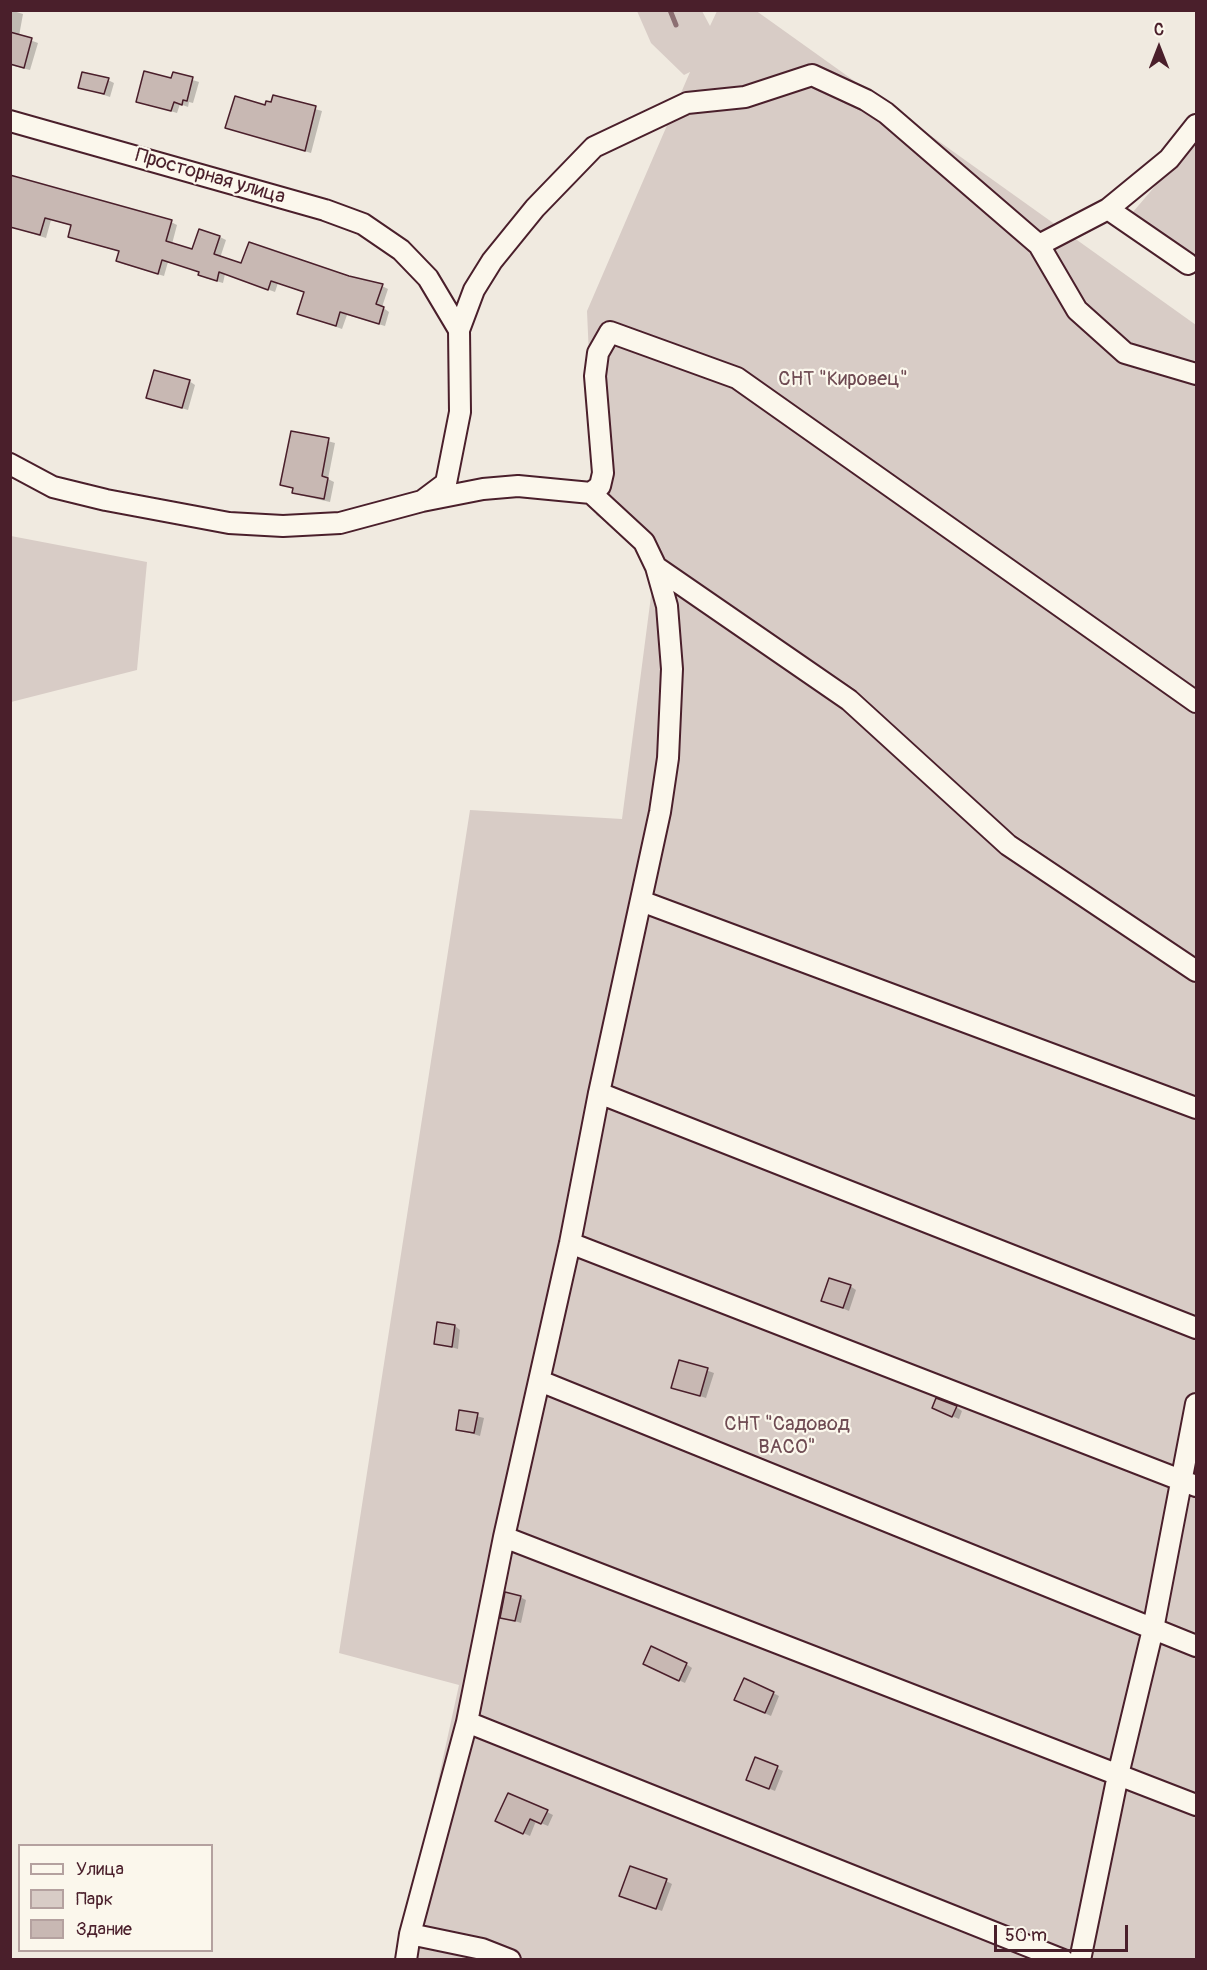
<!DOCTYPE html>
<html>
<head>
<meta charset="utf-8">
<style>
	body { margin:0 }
	#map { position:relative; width:1207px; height:1970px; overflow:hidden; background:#f0eae0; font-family:Pangolin,sans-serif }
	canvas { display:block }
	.frame { position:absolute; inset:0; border:12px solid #4a1f2b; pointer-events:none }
	.legend { position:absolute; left:18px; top:1844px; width:195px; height:108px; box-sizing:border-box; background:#fbf7ec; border:2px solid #b4a19f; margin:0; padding:8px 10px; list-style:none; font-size:18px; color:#4a1f2b }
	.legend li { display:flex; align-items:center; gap:12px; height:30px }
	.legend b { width:30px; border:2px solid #b4a19f }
	.north { position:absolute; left:1129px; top:18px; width:60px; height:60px; -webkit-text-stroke:4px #fbf7ec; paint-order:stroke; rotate:0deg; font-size:16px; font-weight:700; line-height:24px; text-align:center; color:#4a1f2b }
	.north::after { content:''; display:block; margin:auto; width:21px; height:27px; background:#4a1f2b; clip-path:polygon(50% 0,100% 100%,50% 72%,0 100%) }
	.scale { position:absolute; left:994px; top:1925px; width:134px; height:27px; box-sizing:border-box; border:3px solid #4a1f2b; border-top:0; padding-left:8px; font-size:18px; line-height:21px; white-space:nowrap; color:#4a1f2b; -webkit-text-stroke:4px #fbf7ec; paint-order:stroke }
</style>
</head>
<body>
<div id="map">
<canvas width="1207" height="1970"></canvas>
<div class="frame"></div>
<ul class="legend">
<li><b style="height:8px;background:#fbf7ec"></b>Улица</li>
<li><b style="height:16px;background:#d8ccc6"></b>Парк</li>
<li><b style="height:16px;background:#c8b8b3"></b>Здание</li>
</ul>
<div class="north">С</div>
<div class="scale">50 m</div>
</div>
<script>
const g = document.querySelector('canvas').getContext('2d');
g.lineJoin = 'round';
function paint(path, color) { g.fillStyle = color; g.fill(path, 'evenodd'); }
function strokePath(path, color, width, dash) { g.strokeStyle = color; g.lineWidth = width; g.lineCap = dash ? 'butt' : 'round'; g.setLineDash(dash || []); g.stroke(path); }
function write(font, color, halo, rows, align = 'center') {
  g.font = font + ' Pangolin,sans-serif'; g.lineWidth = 4.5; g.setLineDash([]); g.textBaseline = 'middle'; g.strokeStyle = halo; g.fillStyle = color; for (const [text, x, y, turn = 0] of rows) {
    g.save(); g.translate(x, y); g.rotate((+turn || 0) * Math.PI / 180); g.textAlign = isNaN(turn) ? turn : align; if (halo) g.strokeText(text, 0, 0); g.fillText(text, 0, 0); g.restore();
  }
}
paint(new Path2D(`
	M755,10L1196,325V958L1011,832L855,689L596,515L587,311L690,72L684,75L651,43L637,11H702L710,26L717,11Z
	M1196,138V262L1133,212Z
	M11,536L147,562L137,670L11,702Z
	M654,573L845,705L1003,850L1196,978V1959H399L459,1685L339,1653L470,810L622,819Z`), '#d8ccc6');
paint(new Path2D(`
	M10,10L23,14L19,36L38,43L30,70L10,65Z
	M174,74L199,82L193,103L189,102L188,107L180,104L177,113L137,101L172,80Z
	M108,80L114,83L110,97L80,87Z
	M274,97L322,111L311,153L233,130L272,104Z
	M27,211L171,222L177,225L172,244L193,251L220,237L226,240L220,258L242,264L348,277L382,286L388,289L382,307L389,312L385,326L347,315L342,329L298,313L305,293L278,283L275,292L225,274L223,283L205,278L200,272L168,262L164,276L123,264L117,261L120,252L76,239L70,236L72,226L51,220L46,238L27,232L21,229Z
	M189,381L195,385L188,410L148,398Z
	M293,432L335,443L328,479L334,482L330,502L299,495L293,492L294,489L282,485Z
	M850,1286L856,1290L849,1311L823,1300Z
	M455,1326L460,1330L458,1349L436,1343Z
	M680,1361L714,1373L706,1398L673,1387Z
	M956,1407L962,1411L959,1419L940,1411Z
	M460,1412L484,1418L480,1436L457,1429Z
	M520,1597L526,1600L521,1623L502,1617Z
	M686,1664L692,1668L685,1683L651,1667Z
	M773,1693L779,1696L771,1716L742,1703Z
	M756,1759L783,1771L775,1791L754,1782Z
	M547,1812L553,1815L548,1826L536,1821L530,1836L503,1824Z
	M666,1881L672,1884L662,1911L627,1898Z`), '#0003');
strokePath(new Path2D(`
	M670,10L676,25`), '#8c6f72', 5);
const building = new Path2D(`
	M10,32L32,38L24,68L10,64Z
	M144,71L171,78L173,72L193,77L187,101L183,100L182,105L174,102L171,111L136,102Z
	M82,72L109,78L104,94L78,88Z
	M273,95L316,106L305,151L225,128L235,96L265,105L266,101L271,102Z
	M10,175L172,220L166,241L192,249L199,229L220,236L214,254L241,263L249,242L349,276L383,284L376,304L384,307L379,324L340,312L336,326L297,314L304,292L271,281L268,290L219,272L217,281L198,275L199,272L162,260L158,274L116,261L119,251L68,237L71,225L45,218L40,235L10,227Z
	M154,370L190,380L182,408L146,398Z
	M291,431L329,438L322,476L328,478L324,499L292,493L293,488L280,485Z
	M829,1278L851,1285L843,1308L821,1301Z
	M437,1322L455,1325L452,1347L434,1344Z
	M679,1360L708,1368L700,1396L671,1388Z
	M936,1398L957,1406L952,1417L932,1408Z
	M459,1410L478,1413L474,1433L456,1430Z
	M505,1592L521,1596L515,1621L500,1618Z
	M651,1646L687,1663L679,1681L643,1664Z
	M744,1678L774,1692L765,1713L734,1700Z
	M755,1757L778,1766L769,1789L746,1780Z
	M508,1793L548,1810L541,1824L530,1819L523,1834L495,1821Z
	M630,1866L667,1879L656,1909L619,1896Z`);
paint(building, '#c8b8b3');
strokePath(building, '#4a1f2b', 1.5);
const minor = new Path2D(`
	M10,121L325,210L363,224L401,250L428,278L459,330L460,412L446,483L422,501L340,523L283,526L229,523L106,500L53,487L10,464
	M1108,209L1188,264
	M1039,245L1077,310L1125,353L1196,374
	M459,330L474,290L492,261L535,208L594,147L687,103L745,97L812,75L866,100L886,113L1039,245L1108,209L1169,159L1196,125
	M591,493L600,486L603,473L595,376L598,353L610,332L737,378L1196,702
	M656,567L849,700L1008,845L1196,971
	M641,901L1196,1108
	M599,1093L1196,1328
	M570,1243L1196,1486
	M540,1381L1196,1646
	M504,1537L1196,1805
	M467,1722L1063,1960
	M410,1934L482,1949L510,1960
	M406,1960L410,1934L467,1722L504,1537L570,1243L599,1093L660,812L668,758L672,669L667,606L656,567L644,542L591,493L518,486L483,489L422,501
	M1080,1960L1118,1775L1153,1629L1196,1404`);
strokePath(minor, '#4a1f2b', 24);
strokePath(minor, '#fbf7ec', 20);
write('20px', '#4a1f2b', '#fbf7ec', [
	["Просторная улица",210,177,16]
]);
write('20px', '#6e4a52', '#fbf7ec', [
	["СНТ \"Кировец\"",843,380],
	["СНТ \"Садовод",787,1425],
	["ВАСО\"",787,1448]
]);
</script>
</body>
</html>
